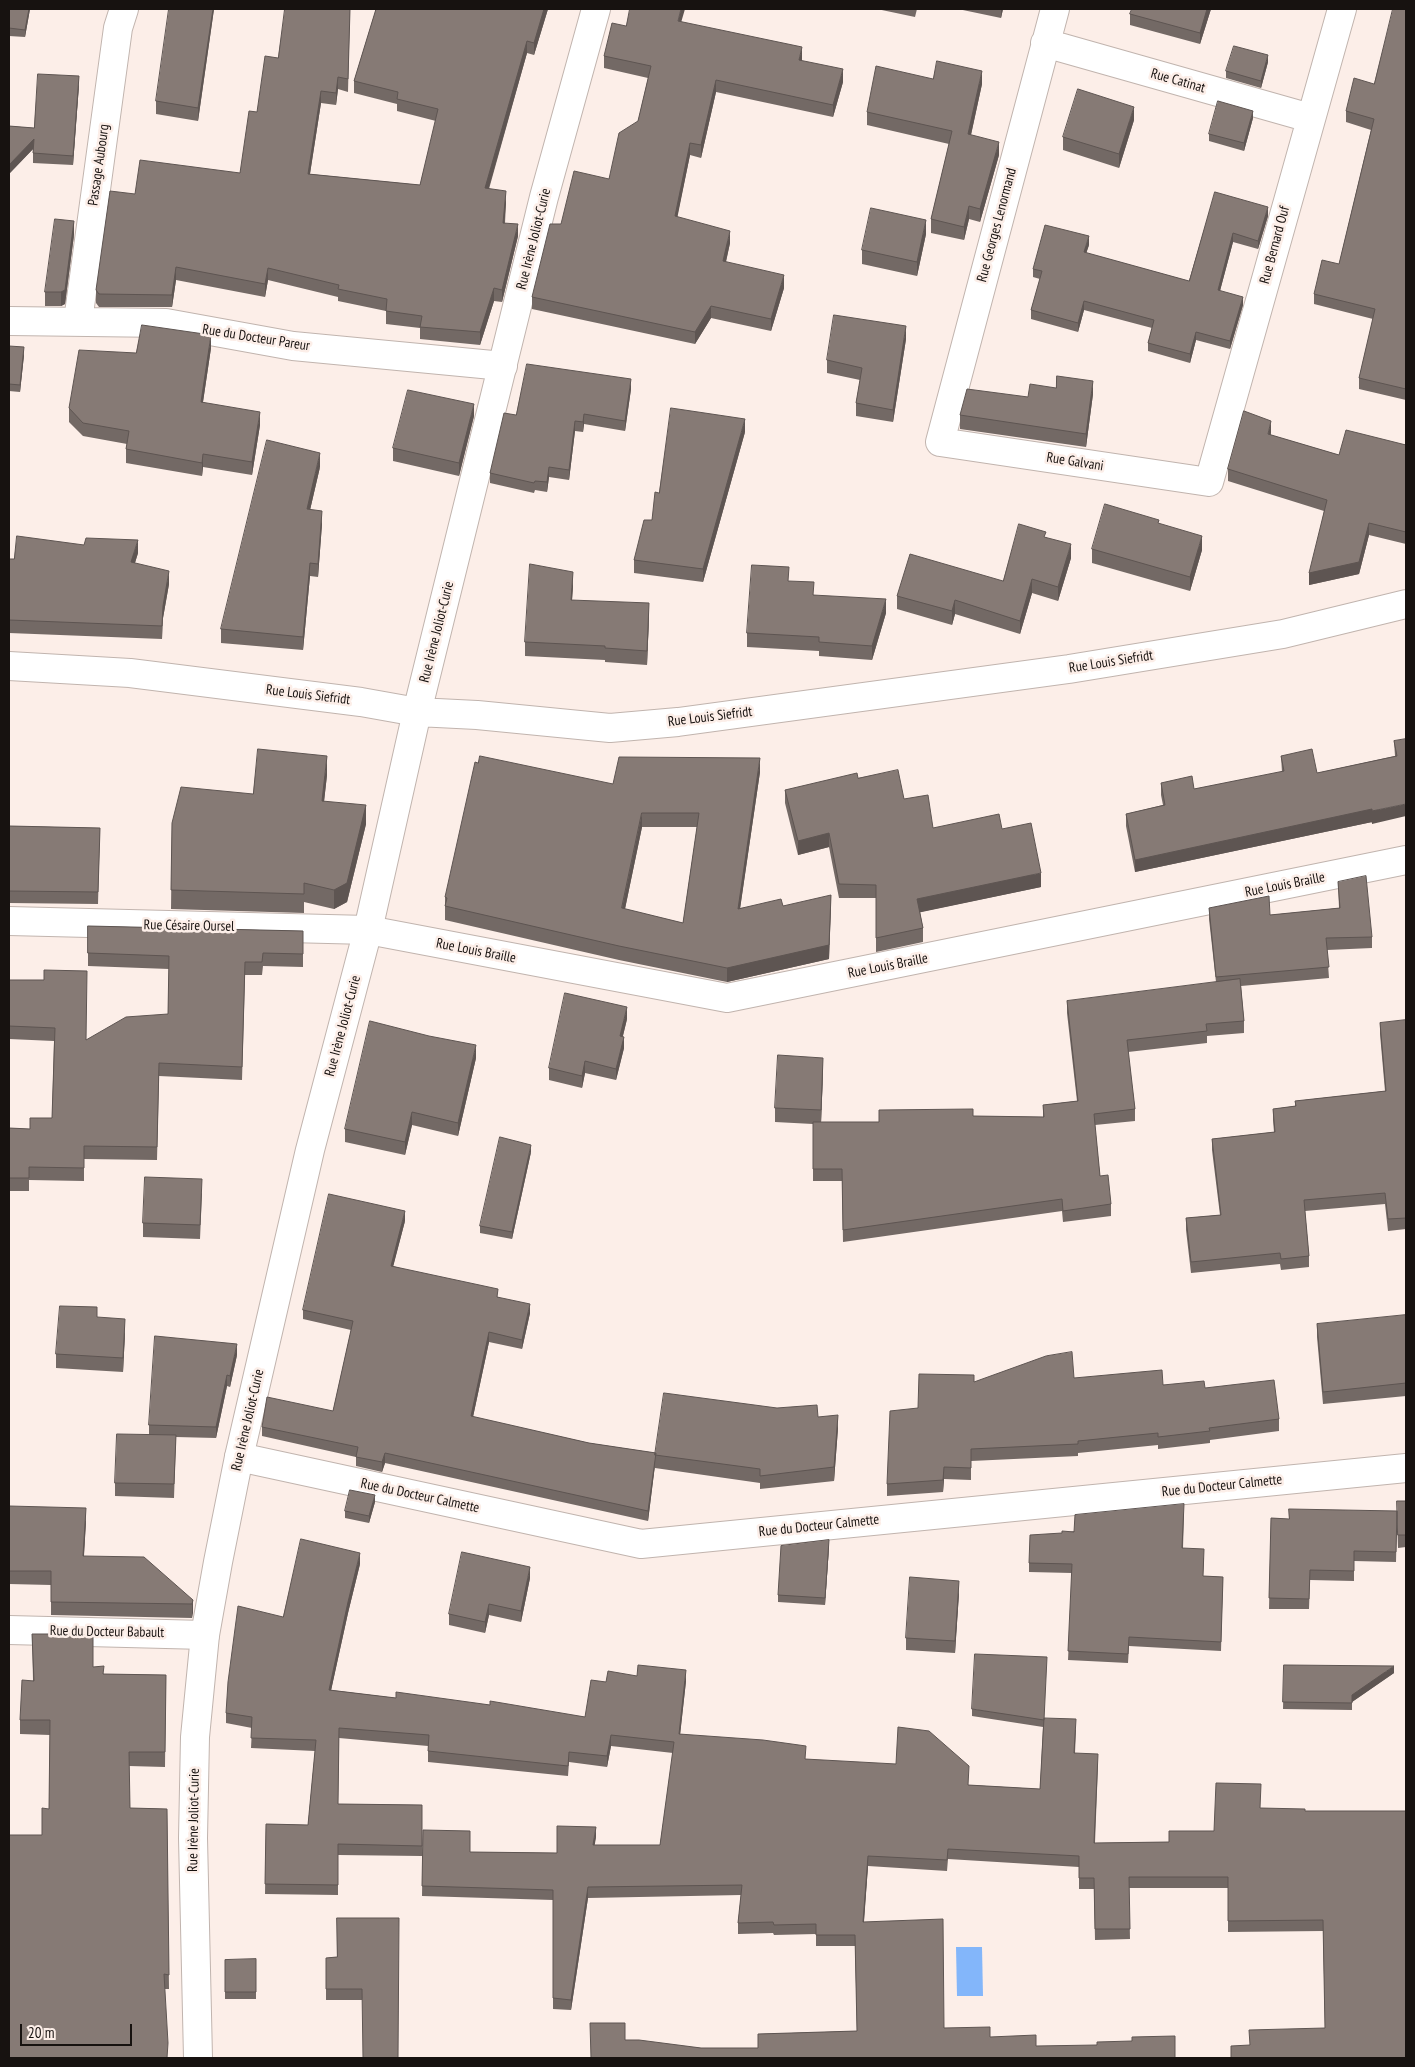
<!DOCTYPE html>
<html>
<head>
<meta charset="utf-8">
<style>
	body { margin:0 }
	#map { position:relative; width:1415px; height:2067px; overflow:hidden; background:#fceee8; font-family:"PT Sans Narrow",sans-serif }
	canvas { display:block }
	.frame { position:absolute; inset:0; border:10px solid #171210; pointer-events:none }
	.scale { position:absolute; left:20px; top:2024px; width:112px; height:22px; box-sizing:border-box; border:2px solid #171210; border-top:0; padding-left:6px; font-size:15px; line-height:18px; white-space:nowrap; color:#171210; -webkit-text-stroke:4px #fceee8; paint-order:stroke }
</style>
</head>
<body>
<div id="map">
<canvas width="1415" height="2067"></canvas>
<div class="frame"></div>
<div class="scale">20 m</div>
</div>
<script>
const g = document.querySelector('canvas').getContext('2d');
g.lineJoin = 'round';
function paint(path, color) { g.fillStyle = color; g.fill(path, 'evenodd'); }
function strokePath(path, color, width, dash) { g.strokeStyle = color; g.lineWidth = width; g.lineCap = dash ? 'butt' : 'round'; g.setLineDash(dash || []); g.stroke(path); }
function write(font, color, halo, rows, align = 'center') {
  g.font = font + ' "PT Sans Narrow",sans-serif'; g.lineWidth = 5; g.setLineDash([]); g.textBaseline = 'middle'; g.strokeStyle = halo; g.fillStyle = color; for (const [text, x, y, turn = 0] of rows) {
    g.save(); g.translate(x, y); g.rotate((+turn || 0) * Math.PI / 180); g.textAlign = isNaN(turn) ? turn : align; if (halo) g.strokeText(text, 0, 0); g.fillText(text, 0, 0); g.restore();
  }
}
paint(new Path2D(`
	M956,1947H982L983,1996H957Z`), '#83b6fa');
const minor = new Path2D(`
	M1055,9L940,442L1209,482L1342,9
	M1045,43L1310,118
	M9,321L166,323L293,346L503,366
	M78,321L118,28L124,9
	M9,921L368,930L727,998L1406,860
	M239,1457L641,1544L1406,1468
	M9,1630L205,1635`);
const tertiary = new Path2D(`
	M9,666L130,673L361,702L417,712L477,715L610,728L678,722L1069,669L1283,634L1406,604
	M198,2058L193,1838L195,1737L205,1635L218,1562L239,1457L310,1150L368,930L417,712L544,197L596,9`);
strokePath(minor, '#c1b4ae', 30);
strokePath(tertiary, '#c1b4ae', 30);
strokePath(minor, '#fff', 28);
strokePath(tertiary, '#fff', 28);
paint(new Path2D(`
	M9,9H30L25,37L9,36Z
	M214,9L198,121L156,114V101Z
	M350,9L348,92L338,89L336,105L321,103L310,174L420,185L436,121L397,111V104L354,93V81L376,9H548L534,55L527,53L489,189L506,203L505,223L518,236L502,302L494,301L480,345L420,339V328L386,324V311L338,301V297L268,280L265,297L176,280L172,307H99L96,303V290L135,194L240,173L257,112L278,58Z
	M877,9H917L915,17Z
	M958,9H1003L1001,18Z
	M1132,9H1211L1200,44L1130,25V14Z
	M1406,9V400L1359,389V378L1373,319L1314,304V294L1339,264L1371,130L1346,122V111L1374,84Z
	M681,22L802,59V61L843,82L833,117L716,92L701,158L690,155L677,217L730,243L726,262L784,288L771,331L711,318L695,344L532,309V297L561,224L609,179L638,121L648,78L604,68V56L626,26Z
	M1268,62L1261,88L1226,78V71Z
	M933,79L982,84L971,135L999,155L980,222L969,219L964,240L931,233V219L949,144L867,125V112Z
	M79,85L73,165L33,163V149L9,174V126L34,128Z
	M1253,118L1244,151L1209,141V134Z
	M1134,120L1119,168L1063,150V137Z
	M1215,192L1268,216L1258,249L1233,242L1220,291L1243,305L1230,349L1196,340L1190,363L1148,351V343L1152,328L1084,310L1078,332L1031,319V310L1040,279L1033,277V269L1089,245L1086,253L1189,281Z
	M926,234L917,276L862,264V250Z
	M74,235L65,304L61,306H45V292Z
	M906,339L893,422L856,416V403L860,380L827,373V360Z
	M9,346L24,355L20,392L9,391Z
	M211,348L203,402L260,425L252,475L203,467L202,476L126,463V449L127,444L83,436L69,422V408L136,353Z
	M631,389L625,431L584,424L583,432L575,431L569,480L549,477L547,492L535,490L534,493L490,483V473L516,415Z
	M1093,394L1086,447L960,429V415L1028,397Z
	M474,416L459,476L393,461V448Z
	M745,432L703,582L634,573V560L652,520L659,493Z
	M1271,433V435L1339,455L1406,445V544L1369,535L1359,574L1309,585L1324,511L1228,481V469Z
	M320,467L310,510L322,524L318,577L310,576L303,650L221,643V629Z
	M1159,524L1202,550L1190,591L1092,563V549Z
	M1046,537L1071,558L1058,601L1032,593L1020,634L955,614L952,625L897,609V596L1003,581Z
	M138,553L135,563L169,584L163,618L162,639L9,633V559H14Z
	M789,581L814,595L886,613L872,660L819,656V651L747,647V633Z
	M573,586L572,600L649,617L647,665L605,662V660L525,656V642Z
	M1406,739L1372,824V822L1135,872L1126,826V814L1163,805L1161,795V783L1194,789L1282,772L1281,756L1317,773L1395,756L1394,741Z
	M760,772L740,908L783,906L831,909L829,959L727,982L619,960L445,920V897L613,784ZM642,827H697L683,923L625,909Z
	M327,775L324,801L366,824L347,902L334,909L304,902V913L171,909L172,823L253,794Z
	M858,778L904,799L933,828L1002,829L1041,887L920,912L923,928V942L876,952V898H839L829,847L798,855L785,803V790Z
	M9,826L100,828L98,904L9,903Z
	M1338,882L1372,937V948L1327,950L1329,978L1241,986L1244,1021V1033L1207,1036V1043L1128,1052L1135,1109V1121L1095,1125L1100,1176L1111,1204V1216L1063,1222L1062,1211L843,1242L842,1181H813V1124L775,1122V1108L823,1072L821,1122H879L973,1116L1043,1117V1105L1077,1101L1067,1013V1001L1216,982L1209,919V908L1270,915L1339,908Z
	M88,926L303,931V967L263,966L262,975H245L242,1080L159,1076L157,1160L84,1159V1181L29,1180V1191H9V1128L30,1129L52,1118L54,1041L9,1039V980H44L86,1040L168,1014L169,969L88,966Z
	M627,1019L623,1036L624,1048L616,1080L585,1073L582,1088L549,1080V1068Z
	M1406,1020V1229L1388,1231L1385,1204L1305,1211L1309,1256V1267L1281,1270L1280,1264L1191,1273L1186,1230V1218L1220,1215L1212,1150V1139L1274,1132L1273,1120V1109L1295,1106V1101L1385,1091L1380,1034V1023Z
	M476,1058L458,1136L412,1125L405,1155L345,1142V1129Z
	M531,1152L512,1239L480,1233V1226Z
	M202,1193L200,1239L143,1237V1223Z
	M405,1221L393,1266L498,1297L530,1313L522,1349L489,1342L473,1417L589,1443L656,1453L818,1417L838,1428L834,1481L760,1489V1483L655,1468V1465L648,1521L385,1463L382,1472L356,1466V1457L262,1436V1427L333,1411L351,1330L303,1319V1310Z
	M1406,1315V1396L1323,1404L1317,1337V1324Z
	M125,1333L123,1372L56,1368V1354Z
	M237,1355L230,1387L227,1386L216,1438L176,1437L174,1498L115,1496V1483L149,1435V1425Z
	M1074,1378L1205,1388L1279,1419V1431L1210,1440V1443L1158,1449V1445L1078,1453V1456L971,1461V1480L944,1479L943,1492L887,1496V1484L918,1408L974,1382Z
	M1406,1501V1547L1398,1548L1397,1516L1396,1562L1354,1561V1581L1310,1580L1309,1609H1269L1271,1518L1289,1519L1397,1511Z
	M375,1502L369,1523L345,1518V1511Z
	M9,1506L86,1521L84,1556L193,1600L192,1618L51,1615V1585L9,1584Z
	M1184,1514L1183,1548L1204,1558L1203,1576L1223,1577L1221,1651L1129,1646L1128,1663L1068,1660L1072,1573L1029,1572V1563L1062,1533Z
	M829,1547L825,1605L778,1602V1595Z
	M360,1564L348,1613L331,1690L396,1698L490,1705L585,1717L606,1682L637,1676L686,1681L680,1734L806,1759L969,1785L1040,1789L1043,1727L972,1716V1709L1044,1718L1076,1730L1075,1753L1098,1765L1095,1843L1169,1842L1214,1831L1261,1808L1305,1811L1406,2058L1249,2045L1325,2028L1323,1931L1228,1932V1888H1129L1130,1939L1095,1940L1094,1889H1079V1867L948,1859L947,1871L868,1866L864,1922L944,2028L1036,2046L1175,2058H590L625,2040L701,2048H758V2034L857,2031L855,1946H816V1934L774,1935L773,1933L738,1934V1923L741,1895L588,1898L571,2010L553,2009V1900L422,1896L423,1830L470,1852L557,1853L596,1837L594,1845H660L673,1753L611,1746L607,1767L569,1762L568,1776L428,1762V1746L339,1738L338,1804L422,1805V1856L338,1855V1895L265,1894L266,1824L308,1825L315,1751L251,1748L252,1728L226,1723V1713L283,1617Z
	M530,1578L521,1622L489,1615L485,1633L449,1625V1614Z
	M959,1593L955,1653L906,1650V1638Z
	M32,1634L93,1667L104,1674L166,1675L165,1767L129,1766L130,1808L167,1809L169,1989H165L42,1835L49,1809L50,1735L20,1734V1720L33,1680Z
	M1284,1665L1394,1673L1352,1702V1710L1283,1709Z
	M399,1918L362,2000H326V1958L337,1957Z
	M256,1959V1999H225V1960Z`), '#736965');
paint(new Path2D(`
	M29,9H30L25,37V30Z
	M213,9H214L198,121V108Z
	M544,9H548L534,55V43Z
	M681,9H685L678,33V21Z
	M1001,9H1003L1001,18Z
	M1207,9H1211L1200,44V33Z
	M527,41V53L485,201V188Z
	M802,47V59L799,72V60Z
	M1268,55V62L1261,88V81Z
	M843,69V82L833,117V105Z
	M982,71V84L968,148V134Z
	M79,76V85L73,165V156Z
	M338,77V89L336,105V93Z
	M716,80V92L701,158V145Z
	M321,91V103L308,186V174Z
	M1134,107V120L1119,168V154Z
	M1253,111V118L1244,151V143Z
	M34,139V148L9,174V165Z
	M999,142V155L980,222V209Z
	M690,143V155L675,229V216Z
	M506,191V203L503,236V223Z
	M969,206V219L964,240V227Z
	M1268,207V216L1258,249V241Z
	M926,220V234L917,276V262Z
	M74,221V235L65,304L61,306V292Z
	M518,224V236L502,302V290Z
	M730,231V243L723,274V261Z
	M1233,233V242L1218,298V290Z
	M1089,236V245L1084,260V252Z
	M176,267V280L172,307V295Z
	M268,268V280L265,297V284Z
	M784,275V288L771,331V319Z
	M494,288V301L480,345V332Z
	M1243,297V305L1230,349V341Z
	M1084,301V310L1078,332V323Z
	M711,306V318L695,344V332Z
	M906,326V339L893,422V410Z
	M1196,332V340L1190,363V354Z
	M211,335V348L201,415V402Z
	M24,347V355L20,392V385Z
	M631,379V389L625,431V421Z
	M1093,381V394L1086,447V434Z
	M474,404V416L459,476V463Z
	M260,412V425L252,475V462Z
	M584,414V424L583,432V422Z
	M745,419V432L703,582V569Z
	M575,421V431L569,480V470Z
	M1271,421V433L1268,446V434Z
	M320,453V467L307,523V509Z
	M203,454V467L202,476V463Z
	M549,467V477L547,492V482Z
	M322,511V524L318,577V564Z
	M1369,523V535L1359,574L1309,585V573Z
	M1202,536V550L1190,591V577Z
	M138,540V553L131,575V562Z
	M1071,544V558L1058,601V587Z
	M310,563V576L303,650V637Z
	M169,571V584L163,618L162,639L163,606Z
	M573,572V586L571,614V600Z
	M1032,579V593L1020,634V621Z
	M886,599V613L872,660V646Z
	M955,600V614L952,625V611Z
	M649,603V617L647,665V651Z
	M327,756V775L322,820V801Z
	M760,758V772L738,923V909Z
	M1406,804V816L1372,824V811Z
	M366,805V824L347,902L334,909V890Z
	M1372,809V822L1135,872V860Z
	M642,813V827L622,923V908Z
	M829,833V847L798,855V841Z
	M1041,873V887L917,913V899Z
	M831,895L829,959L727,982V968Z
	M627,1007V1019L620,1047V1036Z
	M624,1037V1048L616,1080V1069Z
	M476,1045V1058L458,1136V1123Z
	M823,1058V1072L821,1125V1110Z
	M585,1061V1073L582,1088V1076Z
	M412,1112V1125L405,1155V1142Z
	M531,1145V1152L512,1239V1232Z
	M405,1211V1221L391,1275V1266Z
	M530,1304V1313L522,1349V1340Z
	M125,1319V1333L123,1372V1358Z
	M489,1332V1342L471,1426V1416Z
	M237,1344V1355L230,1387V1376Z
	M227,1375V1386L216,1438V1427Z
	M838,1415V1428L834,1481V1467Z
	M385,1453V1463L382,1472V1462Z
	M655,1456V1465L648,1521V1511Z
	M944,1467V1479L943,1492V1480Z
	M375,1495V1502L369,1523V1516Z
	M86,1508V1521L83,1569V1556Z
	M829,1540V1547L825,1605V1598Z
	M360,1553V1564L348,1613L329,1700V1690L348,1602Z
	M530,1567V1578L521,1622V1611Z
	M959,1581V1593L955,1653V1641Z
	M193,1600V1613L192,1618V1604Z
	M489,1604V1615L485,1633V1622Z
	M1394,1666V1673L1352,1702V1695Z
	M686,1670V1681L679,1745V1734Z
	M611,1735V1746L607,1767V1756Z
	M596,1827V1837L593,1856V1845Z
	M868,1856V1866L863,1933V1922Z
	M588,1887V1898L571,2010V2000Z`), '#5e5552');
const building = new Path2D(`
	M9,9H29L25,30L9,28Z
	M169,9H213L198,108L156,101Z
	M285,9H350L348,79L338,77L336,93L321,91L308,174L420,185L438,109L397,99L398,92L354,81L376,9H544L534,43L527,41L485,188L506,191L503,223L518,224L502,290L494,288L480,332L420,327L422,316L386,311L387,299L338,289L339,285L268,268L265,284L176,267L172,295L99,294L96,290L110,191L135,194L140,160L240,173L249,111L257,112L265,56L278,58Z
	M630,9H681L678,21L802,47L799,60L843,69L833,105L716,80L701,145L690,143L675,216L730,231L723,261L784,275L771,319L711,306L695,332L532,297L550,224H561L574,171L609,179L619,133L638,121L651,66L604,56L612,23L626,26Z
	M1132,9H1207L1200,33L1130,14Z
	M1393,9H1406V389L1359,378L1375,309L1314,294L1322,260L1339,264L1374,119L1346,111L1354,78L1374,84Z
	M1234,46L1268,55L1261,81L1226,71Z
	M937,61L982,71L968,134L999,142L980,209L969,206L964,227L931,219L952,131L867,112L876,66L933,79Z
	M38,74L79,76L73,156L33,153L34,139L9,165V126L34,128Z
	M1078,89L1134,107L1119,154L1063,137Z
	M1218,101L1253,111L1244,143L1209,134Z
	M1215,192L1268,207L1258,241L1233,233L1218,290L1243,297L1230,341L1196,332L1190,354L1148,343L1154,320L1084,301L1078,323L1031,310L1042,271L1033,269L1045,225L1089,236L1084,252L1189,281Z
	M871,208L926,220L917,262L862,250Z
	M55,219L74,221L65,290L61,292H45Z
	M834,315L906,326L893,410L856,403L862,368L827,360Z
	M142,325L211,335L201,402L260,412L252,462L203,454L202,463L126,449L129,431L83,423L69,408L79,350L136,353Z
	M9,346L24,347L20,385L9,384Z
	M527,364L631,379L625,421L584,414L583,422L575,421L569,470L549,467L547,482L535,481L534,483L490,473L504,413L516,415Z
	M1057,376L1093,381L1086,434L960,415L967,389L1028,397L1030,384L1056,388Z
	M408,390L474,404L459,463L393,448Z
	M671,408L745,419L703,569L634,560L644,520H652L655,492L659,493Z
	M1244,411L1271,421L1268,434L1339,455L1346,430L1406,445V532L1369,523L1359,562L1309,573L1327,500L1228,469Z
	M267,440L320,453L307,509L322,511L318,564L310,563L303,637L221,629Z
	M1105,504L1159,520L1158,523L1202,536L1190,577L1092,549Z
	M1019,524L1046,532L1044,537L1071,544L1058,587L1032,579L1020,621L955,600L952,611L897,596L910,554L1003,581Z
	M17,536L84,545L86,538L138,540L131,562L169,571L163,606L162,626L9,620V559H14Z
	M530,564L573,572L571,600L649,603L647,651L605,648V646L525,642Z
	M752,565L789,567L788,581L814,582L813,595L886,599L872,646L819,642V637L747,633Z
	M1406,739V804L1372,811V809L1135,860L1126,814L1165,805L1161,783L1192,776L1194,789L1284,771L1281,756L1312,749L1317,773L1397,756L1394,741Z
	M258,749L327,756L322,801L366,805L347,883L334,890L304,883V894L171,890L172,823L181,787L253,794Z
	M480,756L613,784L619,757L760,758L738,909L781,899L783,906L831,895L829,945L727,968L619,946L445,906L447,898L445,897L475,762L478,763ZM642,813H699L683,923L622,908Z
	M898,770L904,799L928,795L933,828L999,814L1002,829L1031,823L1041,873L917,899L923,928L876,938V885L839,884L829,833L798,841L785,790L857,773L858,778Z
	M9,826L100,828L98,892L9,891Z
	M1366,876L1372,937L1326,938L1329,967L1216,977L1209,908L1269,896L1270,915L1340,908L1338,882Z
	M88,926L303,931V954L263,953L262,962H245L242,1067L159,1063L157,1147L84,1146V1168L29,1167V1178H9V1128L30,1129V1118H52L55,1028L9,1026V980H44V970L87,971L86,1040L126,1017L168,1014L169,956L88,953Z
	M1240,979L1244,1021L1206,1024L1207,1031L1127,1040L1135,1109L1094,1114L1100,1176L1108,1175L1111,1204L1063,1211L1062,1199L843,1230L842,1169H813V1122H879V1110L973,1109V1116L1044,1117L1043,1105L1078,1101L1067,1001Z
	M565,993L627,1007L620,1036L624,1037L616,1069L585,1061L582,1076L549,1068Z
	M1406,1020V1218L1388,1219L1385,1193L1304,1200L1309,1256L1281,1259L1280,1253L1191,1262L1186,1218L1221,1215L1212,1139L1275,1132L1273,1109L1296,1106L1295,1101L1386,1091L1380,1023Z
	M370,1021L429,1036L476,1045L458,1123L412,1112L405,1142L345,1129Z
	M778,1055L823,1058L821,1110L775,1108Z
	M500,1137L531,1145L512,1232L480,1226Z
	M145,1177L202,1179L200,1225L143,1223Z
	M329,1194L405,1211L391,1266L498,1289L497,1297L530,1304L522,1340L489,1332L471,1416L589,1443L656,1453L648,1511L385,1453L382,1462L356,1457L358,1447L262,1427L267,1397L333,1411L353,1321L303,1310Z
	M60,1306L97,1307V1317L125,1319L123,1358L56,1354Z
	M1406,1315V1383L1323,1392L1317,1324Z
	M155,1336L237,1344L230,1376L227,1375L216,1427L149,1425Z
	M1072,1352L1074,1378L1162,1370L1163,1385L1204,1381L1205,1388L1274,1380L1279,1419L1209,1428L1210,1431L1158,1437V1433L1078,1441V1444L971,1449V1468L944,1467L943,1480L887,1484L890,1411L918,1408L919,1374L974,1375V1382L1046,1356Z
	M664,1393L777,1408L817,1405L818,1417L838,1415L834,1467L760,1476V1469L655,1455Z
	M117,1434L176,1435L174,1484L115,1483Z
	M350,1490L375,1495L369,1516L345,1511Z
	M1397,1501H1406V1535H1398Z
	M1184,1504L1182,1548L1204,1549L1203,1576L1223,1577L1221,1642L1129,1637L1128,1654L1068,1651L1072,1564L1029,1563L1030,1535L1062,1533V1531L1074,1532L1075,1515Z
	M9,1506L86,1508L83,1556L144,1557L193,1600L192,1604L51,1602V1571H9Z
	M1289,1509L1397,1511L1396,1552L1354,1551V1571L1310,1570L1309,1599L1269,1598L1271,1518L1289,1519Z
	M301,1539L360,1553L348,1602L329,1690L396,1698V1692L490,1705V1701L585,1717L591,1680L606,1682L608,1671L637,1676L638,1665L686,1670L679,1734L763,1740L806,1746L805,1759L896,1764L898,1727L929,1731L969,1766L968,1785L1040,1789L1044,1718L1076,1719L1074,1753L1098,1754L1094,1843L1169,1842V1831H1214L1216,1783L1261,1784L1260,1808L1305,1809V1811H1406V2058H1231V2046L1250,2045L1249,2030L1325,2028L1323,1920L1228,1921V1877H1129L1130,1929H1095L1094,1878H1079V1856L948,1849L947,1860L868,1856L863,1922L943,1919L944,2028L990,2027V2037L1036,2035V2046L1097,2045V2042L1132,2041V2037L1175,2036V2058H591L590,2023H625V2040H639L701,2048H758V2034L857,2031L855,1935H816V1924L774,1925L773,1922L738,1923L742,1885L588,1887L571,2000L553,1998V1890L422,1886L423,1830L470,1831V1852L557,1853V1826L596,1827L593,1845H660L674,1742L611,1735L607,1756L569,1752L568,1766L428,1751L429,1735L339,1728L338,1804L422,1805V1846L338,1844V1885L265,1884L266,1824L308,1825L316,1740L251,1738L252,1717L226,1713L228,1682L238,1606L283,1617Z
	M829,1540L825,1598L778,1595L781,1546Z
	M462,1552L530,1567L521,1611L489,1604L485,1622L449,1614Z
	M910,1577L959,1581L955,1641L906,1638Z
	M51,1632L93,1633V1667L104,1666L103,1674L166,1675L165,1752H129L130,1808L167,1809L169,1975L164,1974L168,2043L167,2058H9V1835H42V1808L49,1809L50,1720H20L22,1680L34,1681L32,1634H51Z
	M975,1654L1047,1657L1044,1720L972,1709Z
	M1284,1665L1394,1666L1352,1695V1703L1283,1702Z
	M337,1918H399L398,2058H363L362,1989H326V1958L337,1957Z
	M256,1959V1992H225V1960Z`);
paint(building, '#867a75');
strokePath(building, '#5e5552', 1);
write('14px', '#171210', '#fceee8', [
	["Rue Catinat",1178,81,16],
	["Passage Aubourg",99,165,-82],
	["Rue Georges Lenormand",997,225,-75],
	["Rue Irène Joliot-Curie",534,239,-76],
	["Rue Bernard Ouf",1275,245,-75],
	["Rue du Docteur Pareur",256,338,9],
	["Rue Galvani",1075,462,9],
	["Rue Irène Joliot-Curie",437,632,-76],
	["Rue Louis Siefridt",1111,662,-9],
	["Rue Louis Siefridt",308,695,7],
	["Rue Louis Siefridt",710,717,-7],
	["Rue Louis Braille",1285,885,-11],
	["Rue Césaire Oursel",189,926,1],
	["Rue Louis Braille",476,951,11],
	["Rue Louis Braille",888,966,-11],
	["Rue Irène Joliot-Curie",343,1026,-75],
	["Rue Irène Joliot-Curie",248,1420,-77],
	["Rue du Docteur Calmette",1222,1486,-6],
	["Rue du Docteur Calmette",420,1496,12],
	["Rue du Docteur Calmette",819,1526,-6],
	["Rue du Docteur Babault",107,1632,1],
	["Rue Irène Joliot-Curie",194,1820,-89]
]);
</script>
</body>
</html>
